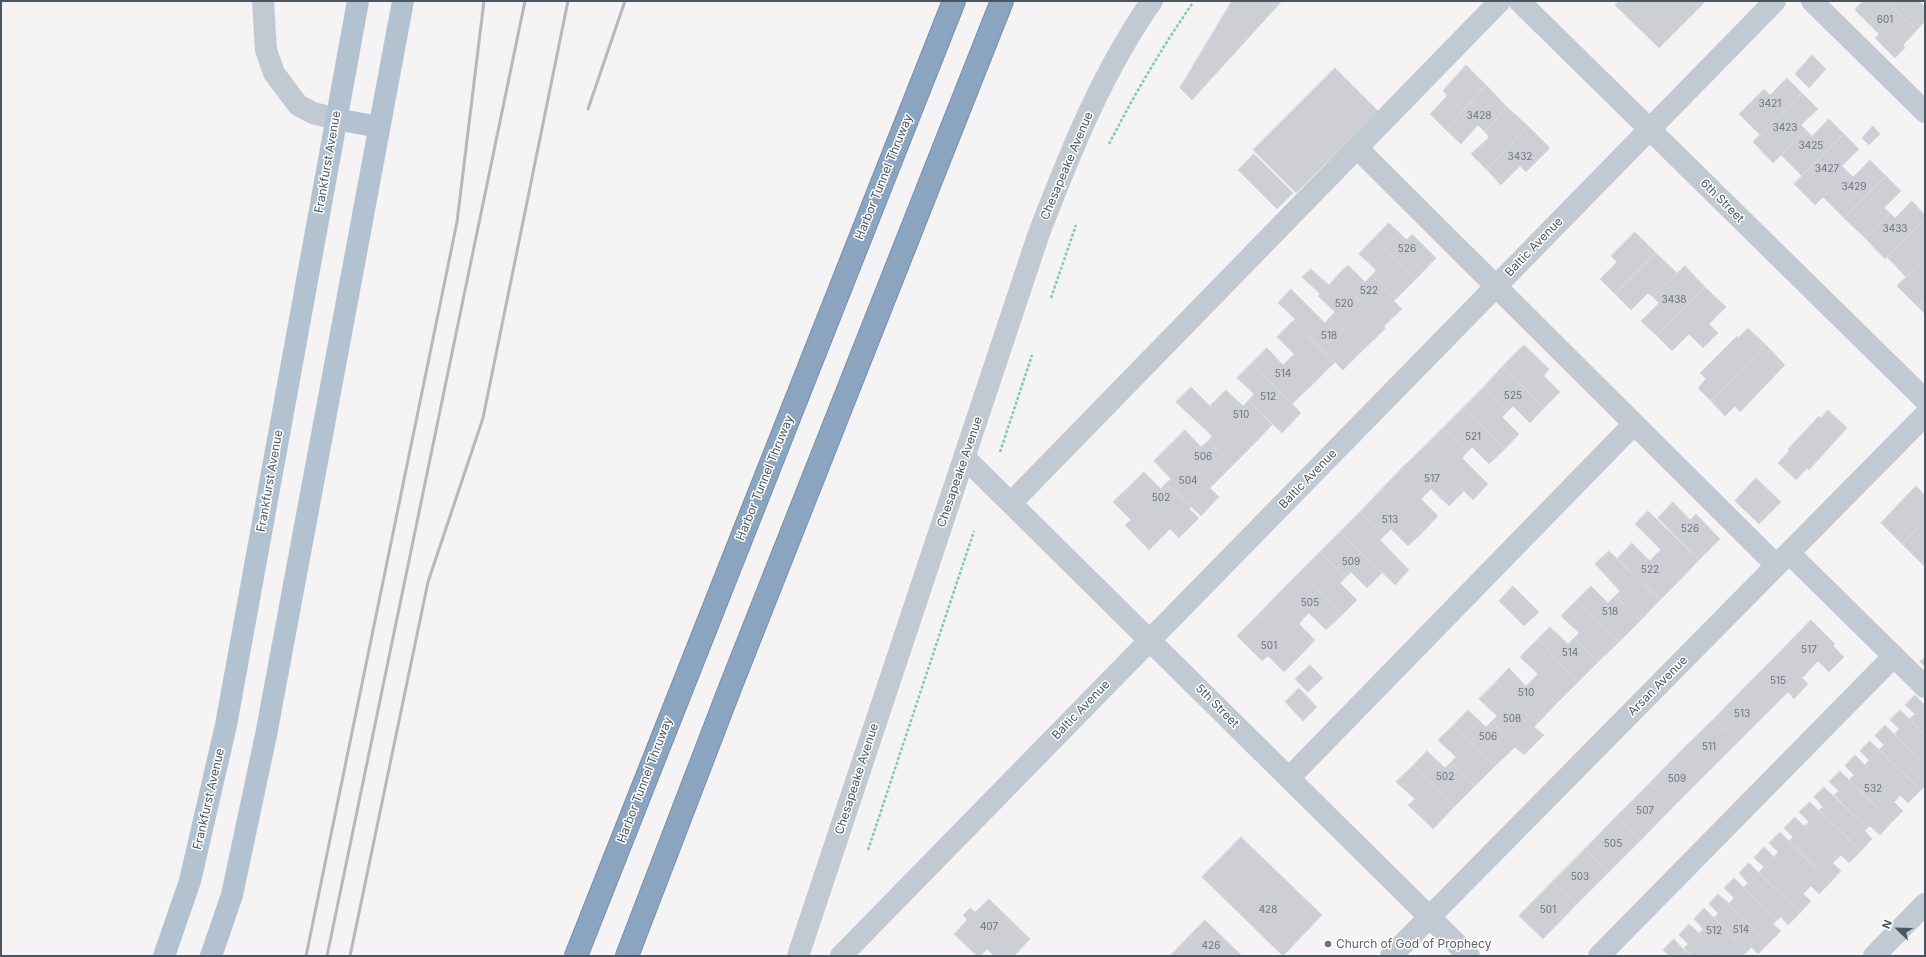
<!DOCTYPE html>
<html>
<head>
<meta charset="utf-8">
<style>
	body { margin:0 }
	#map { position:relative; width:1926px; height:957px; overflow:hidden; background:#f5f3f3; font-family:Inter,sans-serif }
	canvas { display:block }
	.frame { position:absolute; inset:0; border:2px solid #4a5661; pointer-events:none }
	.north { position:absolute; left:1878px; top:909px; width:40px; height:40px; -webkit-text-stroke:3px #fff; paint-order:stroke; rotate:293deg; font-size:11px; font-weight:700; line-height:16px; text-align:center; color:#4a5661 }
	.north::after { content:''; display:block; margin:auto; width:14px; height:18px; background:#4a5661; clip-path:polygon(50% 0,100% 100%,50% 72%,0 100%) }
</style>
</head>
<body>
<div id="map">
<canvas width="1926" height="957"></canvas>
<div class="frame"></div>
<div class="north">N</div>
</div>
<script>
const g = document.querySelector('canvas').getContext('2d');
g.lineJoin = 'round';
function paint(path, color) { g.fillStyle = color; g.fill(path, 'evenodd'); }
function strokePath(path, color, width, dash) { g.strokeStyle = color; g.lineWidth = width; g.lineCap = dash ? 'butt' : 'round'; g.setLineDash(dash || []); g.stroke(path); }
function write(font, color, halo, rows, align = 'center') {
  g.font = font + ' Inter,sans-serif'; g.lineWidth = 3; g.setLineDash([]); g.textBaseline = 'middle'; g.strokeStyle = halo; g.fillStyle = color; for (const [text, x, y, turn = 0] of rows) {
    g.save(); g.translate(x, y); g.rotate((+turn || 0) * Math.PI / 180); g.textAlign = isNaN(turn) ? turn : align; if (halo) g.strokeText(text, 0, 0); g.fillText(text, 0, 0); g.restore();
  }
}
const building = new Path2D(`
	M1232,1H1282L1192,100L1180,88Z
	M1619,1H1706L1659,48L1615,5Z
	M1863,1H1886L1917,30L1903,45L1905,48L1895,58L1875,38L1879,34L1855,10Z
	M1886,1H1919L1925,7V21L1917,30Z
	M1812,55L1826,69L1809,88L1795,74Z
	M1466,65L1486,85L1446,130L1430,114L1447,96L1443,91Z
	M1335,68L1378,111L1296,193L1253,150Z
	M1787,78L1802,93L1760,135L1739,114L1764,89L1770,95Z
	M1486,85L1507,107L1485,132L1478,125L1461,144L1446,130Z
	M1802,93L1818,109L1801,125L1806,130L1773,163L1753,142Z
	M1507,107L1528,126L1487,170L1471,154L1489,137L1485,132Z
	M1829,119L1844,134L1802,176L1781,155L1806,130L1812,136Z
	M1528,126L1550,148L1526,172L1520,166L1501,185L1487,170Z
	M1873,126L1880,134L1869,145L1862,138Z
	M1844,134L1859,149L1842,166L1848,172L1815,205L1794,184Z
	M1254,154L1293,193L1277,209L1238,170Z
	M1870,160L1886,176L1844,218L1823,197L1848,172L1853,177Z
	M1886,176L1901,191L1884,208L1890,213L1865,238L1844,218Z
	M1912,201L1925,215V219L1885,259L1865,238L1890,213L1895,218Z
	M1925,219V258L1906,277L1887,257Z
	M1389,223L1407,240L1412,234L1436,258L1416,279L1375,237Z
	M1635,232L1656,253L1615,294L1600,279L1617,262L1611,256Z
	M1375,237L1416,279L1396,299L1372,275L1376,270L1359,254Z
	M1656,253L1677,273L1653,297L1648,293L1631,310L1615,294Z
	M1925,258V300L1918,307L1897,286Z
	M1348,265L1365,282L1372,275L1396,299L1394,301L1402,309L1384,326L1336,277Z
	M1685,266L1705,287L1657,336L1641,321L1659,303L1653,297Z
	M1311,269L1329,285L1336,277L1384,326L1385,329L1363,350L1330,317L1335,312L1318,296L1320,294L1302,277Z
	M1705,287L1726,307L1709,324L1718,333L1703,348L1689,334L1672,351L1657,336Z
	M1291,289L1325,323L1330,317L1363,350L1343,370L1293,321L1295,319L1278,303Z
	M1925,300V314L1918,307Z
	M1293,321L1335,362L1314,383L1289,359L1294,354L1277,337Z
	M1748,328L1766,345L1711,401L1698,388L1706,379L1700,373L1737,336L1738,338Z
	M1524,345L1549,369L1544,376L1560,392L1544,408L1503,366Z
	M1766,345L1785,365L1740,412L1735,406L1725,416L1711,401Z
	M1267,348L1283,365L1289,359L1314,383L1292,404L1252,363Z
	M1252,363L1301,413L1282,433L1248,401L1254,394L1237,378Z
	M1503,366L1544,408L1530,423L1513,406L1508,411L1484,387Z
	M1191,387L1251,447L1232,466L1208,441L1212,436L1176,402Z
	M1484,387L1508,411L1502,417L1519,434L1505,449L1464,407Z
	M1226,390L1243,406L1248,401L1272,425L1251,447L1210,406Z
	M1464,407L1505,449L1489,464L1472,447L1467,452L1443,428Z
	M1828,410L1847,428L1809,470L1807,468L1796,480L1778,463L1789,451L1788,449L1819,416L1821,418Z
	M1443,428L1467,452L1462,458L1488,484L1473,500L1422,449Z
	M1185,430L1201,447L1208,441L1232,466L1212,486L1170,445Z
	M1170,445L1212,486L1210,488L1219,497L1201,516L1166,483L1171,479L1154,461Z
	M1422,449L1464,491L1449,506L1431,489L1427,493L1402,468Z
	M1402,468L1427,493L1421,499L1438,516L1423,532L1381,490Z
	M1144,472L1161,489L1166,483L1191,507L1189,509L1199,518L1180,537L1129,487Z
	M1756,478L1781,502L1759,524L1735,501Z
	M1916,486L1925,495V521L1902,544L1881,523Z
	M1129,487L1180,537L1179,538L1170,529L1149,550L1125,525L1131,520L1113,502Z
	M1381,490L1423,532L1408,546L1391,529L1385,535L1360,512Z
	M1673,502L1690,520L1696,514L1720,539L1699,560L1658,518Z
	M1648,511L1699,560L1680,580L1655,555L1661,550L1635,524Z
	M1360,512L1385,535L1380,540L1409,570L1395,585L1340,532Z
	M1925,521V559L1921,563L1902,544Z
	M1340,532L1382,573L1367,588L1351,572L1346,577L1320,552Z
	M1632,543L1650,561L1655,555L1680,580L1660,600L1617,559Z
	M1609,551L1660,600L1640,621L1615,596L1620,591L1595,564Z
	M1320,552L1346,577L1340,583L1357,600L1342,615L1299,573Z
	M1925,559V567L1921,563Z
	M1299,573L1342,615L1326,630L1309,613L1304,618L1279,593Z
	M1513,586L1539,612L1524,626L1499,601Z
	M1591,586L1608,603L1615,596L1640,621L1619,642L1577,600Z
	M1279,593L1304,618L1299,624L1315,640L1301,655L1259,614Z
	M1577,600L1619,642L1598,662L1574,638L1579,633L1561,616Z
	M1259,614L1301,655L1284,672L1268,656L1262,661L1237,636Z
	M1811,620L1835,644L1833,646L1844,657L1829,672L1818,661L1802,678L1778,654Z
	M1550,627L1568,644L1574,638L1598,662L1577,683L1538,639Z
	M1538,639L1577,683L1557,703L1533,679L1538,674L1520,657Z
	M1778,654L1808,684L1794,699L1788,692L1770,710L1746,686Z
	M1925,657V667L1920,662Z
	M1310,665L1323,678L1308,692L1295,679Z
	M1509,668L1526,686L1533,679L1557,703L1537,724L1495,683Z
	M1495,683L1537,724L1534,727L1544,735L1525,754L1492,721L1497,716L1479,699Z
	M1746,686L1770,710L1738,742L1714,719Z
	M1299,688L1317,707L1303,721L1285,702Z
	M1915,695L1925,705V734L1909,719L1915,714L1905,705Z
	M1468,710L1486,727L1492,721L1525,754L1524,755L1515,747L1495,766L1454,725Z
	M1900,710L1925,734V764L1895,734L1899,729L1890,720Z
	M1714,719L1738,742L1705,775L1681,751Z
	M1454,725L1495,766L1475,786L1451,762L1456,757L1438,740Z
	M1885,725L1925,764V786L1921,790L1879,750L1884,745L1875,736Z
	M1870,741L1921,790L1908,803L1900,795L1898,798L1865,765L1869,760L1860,751Z
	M1427,751L1445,768L1451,762L1475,786L1454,807L1413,766Z
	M1681,751L1705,775L1673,807L1650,783Z
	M1855,755L1898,798L1894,802L1903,811L1892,822L1849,780L1854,775L1845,766Z
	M1413,766L1454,807L1433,829L1408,805L1415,799L1396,782Z
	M1840,771L1892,822L1880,835L1870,826L1867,828L1834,795L1839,791L1829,782Z
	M1650,783L1673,807L1641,840L1617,816Z
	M1824,787L1867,828L1865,831L1872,839L1861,851L1819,810L1823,807L1814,797Z
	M1810,802L1861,851L1849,863L1841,855L1837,859L1804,826L1809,822L1799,812Z
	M1617,816L1641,840L1608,873L1585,849Z
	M1795,817L1837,859L1833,863L1841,871L1830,883L1789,841L1793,837L1784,828Z
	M1780,832L1830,883L1819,894L1811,886L1807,890L1774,857L1778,852L1769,843Z
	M1241,837L1322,915L1283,956L1202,877Z
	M1764,847L1807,890L1803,894L1811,901L1800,913L1759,872L1764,867L1754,858Z
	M1585,849L1608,873L1576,905L1552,882Z
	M1749,863L1800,913L1788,925L1781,917L1777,920L1744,887L1748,883L1739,873Z
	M1734,878L1777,920L1773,924L1781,931L1769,943L1718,894L1729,903L1734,898L1724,888Z
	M1552,882L1576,905L1543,939L1519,916Z
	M1718,894L1769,943L1758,954L1751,947L1748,951L1714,918L1718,913L1709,904Z
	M989,899L1030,939L1014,956H994L987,949L980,956H977L954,934L967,920L963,915L970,908L975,912Z
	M1704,908L1748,951L1743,955L1744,956H1722L1699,933L1703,929L1694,919Z
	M1205,920L1242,956H1170Z
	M1689,924L1699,933L1722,956H1692L1684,948L1688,944L1679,935Z
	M1674,939L1683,949L1692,956H1669L1663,950Z`);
paint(building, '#cdcfd5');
strokePath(building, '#d7d9de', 1);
const highway = new Path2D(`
	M576,956L954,1
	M627,956L730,688L1002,1`);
strokePath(highway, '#7690ad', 24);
strokePath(new Path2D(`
	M1109,144C1134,95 1161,49 1192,4
	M1051,298L1076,225
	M1000,452L1032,355
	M868,850L974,531`), '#7ad0a6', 2.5, [3, 2]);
strokePath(new Path2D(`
	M263,1L266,50L274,73L298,105L313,113L336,119
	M1519,1L1925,400
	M1812,1L1925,112
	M1357,148L1776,565
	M964,457L1469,956
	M1011,503L1500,1
	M1789,553L1925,687
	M1289,778L1634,424
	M798,956L1039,233C1070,153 1102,72 1152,1
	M841,956L1775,1
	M1391,956L1925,415
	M1599,956L1894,656
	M1874,956L1925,904`), '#c1cad2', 22);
strokePath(new Path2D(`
	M336,119L379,127
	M164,956L190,881L226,725L358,1
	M211,956L232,895L266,735L403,1`), '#b3c2d1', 22);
strokePath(highway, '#8ba5c1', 22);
strokePath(new Path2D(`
	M588,109L625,1
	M306,956L457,222L484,1
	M327,956L525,1
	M350,956L428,582L483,418L568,1`), '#b5b8bd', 3);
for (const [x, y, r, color] of [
	[1328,944,4,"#6b7280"]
]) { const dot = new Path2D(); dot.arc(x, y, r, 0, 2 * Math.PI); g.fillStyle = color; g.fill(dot); strokePath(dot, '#fff', 1.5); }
write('10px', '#6b747e', null, [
	["601",1885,20],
	["3421",1770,104],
	["3428",1479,116],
	["3423",1785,128],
	["3425",1811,146],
	["3432",1520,157],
	["3427",1827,169],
	["3429",1854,187],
	["3433",1895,229],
	["526",1407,249],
	["522",1369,291],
	["3438",1674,300],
	["520",1344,304],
	["518",1329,336],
	["514",1283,374],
	["525",1513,396],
	["512",1268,397],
	["510",1241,415],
	["521",1473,437],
	["506",1203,457],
	["517",1432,479],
	["504",1188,481],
	["502",1161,498],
	["513",1390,520],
	["526",1690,529],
	["509",1351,562],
	["522",1650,570],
	["505",1310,603],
	["518",1610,612],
	["501",1269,646],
	["517",1809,650],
	["514",1570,653],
	["515",1778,681],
	["510",1526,693],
	["513",1742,714],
	["508",1512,719],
	["506",1488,737],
	["511",1709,747],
	["502",1445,777],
	["509",1677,779],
	["532",1873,789],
	["507",1645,811],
	["505",1613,844],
	["503",1580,877],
	["428",1268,910],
	["501",1548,910],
	["407",989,927],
	["514",1741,930],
	["512",1714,931],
	["426",1211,946]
]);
write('12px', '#4a5661', '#fff', [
	["Frankfurst Avenue",328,162,-80],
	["Chesapeake Avenue",1067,166,-67],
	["Harbor Tunnel Thruway",884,177,-68],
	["6th Street",1722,201,45],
	["Baltic Avenue",1534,247,-46],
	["Chesapeake Avenue",960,472,-71],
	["Harbor Tunnel Thruway",765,478,-68],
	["Baltic Avenue",1308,479,-46],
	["Frankfurst Avenue",270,481,-80],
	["Arsan Avenue",1658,686,-45],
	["5th Street",1217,706,45],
	["Baltic Avenue",1081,710,-46],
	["Chesapeake Avenue",857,779,-72],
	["Harbor Tunnel Thruway",645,780,-69],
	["Frankfurst Avenue",209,799,-77]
]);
write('12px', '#5b616d', '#fff', [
	["Church of God of Prophecy",1336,944]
], 'left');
</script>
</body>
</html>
